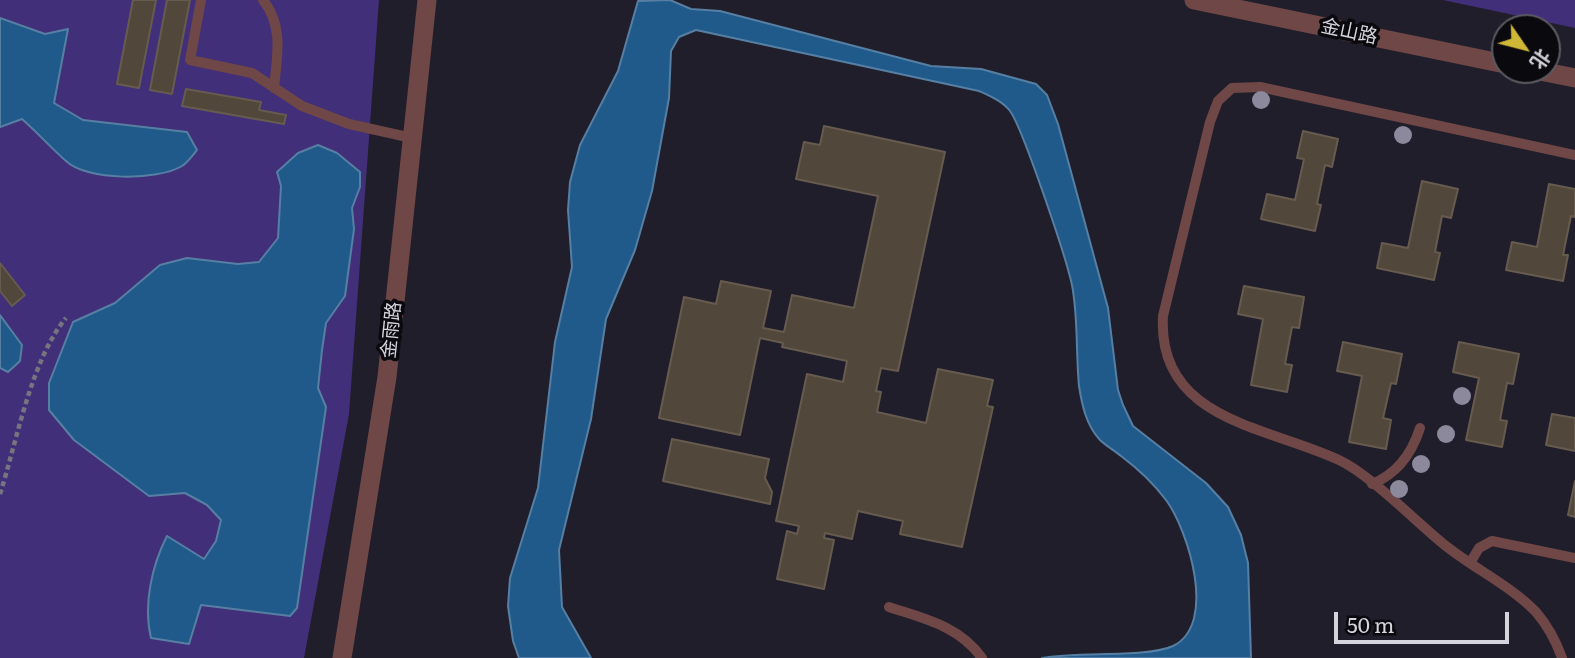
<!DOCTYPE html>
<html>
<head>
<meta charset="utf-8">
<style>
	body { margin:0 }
	#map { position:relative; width:1575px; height:658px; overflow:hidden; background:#201e2b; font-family:Literata,"Noto Sans SC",serif }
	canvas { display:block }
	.north { position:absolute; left:1491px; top:14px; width:70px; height:70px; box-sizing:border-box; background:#0a090e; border:2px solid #5b5a61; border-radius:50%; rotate:125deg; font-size:19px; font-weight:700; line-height:28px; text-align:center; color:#d5d4dd }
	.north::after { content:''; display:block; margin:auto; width:24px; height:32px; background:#cfb837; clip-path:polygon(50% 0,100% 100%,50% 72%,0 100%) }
	.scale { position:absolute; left:1334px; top:612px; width:175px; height:32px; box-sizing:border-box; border:4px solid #d5d4dd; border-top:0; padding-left:9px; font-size:21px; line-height:24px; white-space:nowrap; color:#d5d4dd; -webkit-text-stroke:5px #0a090e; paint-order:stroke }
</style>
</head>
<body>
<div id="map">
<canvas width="1575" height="658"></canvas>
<div class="north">北</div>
<div class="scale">50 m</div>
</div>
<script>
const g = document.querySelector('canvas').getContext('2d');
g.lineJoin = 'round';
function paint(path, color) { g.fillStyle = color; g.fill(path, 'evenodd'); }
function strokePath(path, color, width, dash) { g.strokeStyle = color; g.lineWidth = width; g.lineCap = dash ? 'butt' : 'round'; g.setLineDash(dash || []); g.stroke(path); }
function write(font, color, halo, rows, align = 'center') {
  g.font = font + ' Literata,"Noto Sans SC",serif'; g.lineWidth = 7; g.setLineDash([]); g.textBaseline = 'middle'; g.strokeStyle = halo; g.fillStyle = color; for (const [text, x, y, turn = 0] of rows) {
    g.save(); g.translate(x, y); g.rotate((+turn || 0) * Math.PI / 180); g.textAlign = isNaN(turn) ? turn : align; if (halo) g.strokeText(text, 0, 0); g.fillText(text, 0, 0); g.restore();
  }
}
paint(new Path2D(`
	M0,0H379L349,414L304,658H0Z
	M1443,0H1575V28Z`), '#422f79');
const water = new Path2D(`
	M670,0L691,9L720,11L931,66L981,69L1036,84L1047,95L1058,124L1108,308L1118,390L1123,405L1133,426L1206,483L1228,507L1241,535L1248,563L1251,658H1042C1076,651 1147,658 1173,646C1218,624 1188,530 1166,500C1154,484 1137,468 1121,456C1114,450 1106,446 1100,440C1086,425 1082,405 1079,386C1076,355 1078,322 1073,291C1070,267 1022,127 1010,111C1002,101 990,96 979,91L696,30L679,37L671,51L669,98L652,191L635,250L606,319L591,419L559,550L562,607L591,658H519L513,641L508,606L510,578L538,488L555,342L572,267L568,210L570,182L580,145L618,71L638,1Z
	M0,18L45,34L68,29L54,103L83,120L187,132L197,150C193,155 187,163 182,166C157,181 87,181 66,161C51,148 38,133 22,119L0,127Z
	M318,145L337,153L360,172V187L352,208L354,229L345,296L326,323L322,350L318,388L326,407L297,608L290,616L201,605L189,644L151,638C143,605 152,565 167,536L204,559L216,541L221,520L207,505L185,493L149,496L74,440L49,410V383L73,322L115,303L160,265L187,258L238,264L259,262L278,238L281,186L277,172L298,153Z
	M0,315L22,345L20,361L8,372L0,368Z`);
paint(water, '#205a8a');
strokePath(water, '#567fa3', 2);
const building = new Path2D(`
	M133,0H156L139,88L117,84Z
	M167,0H190L172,94L150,90Z
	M186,89L261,102L259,110L286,115L284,124L182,106Z
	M824,126L945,152L898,371L881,368L876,391L881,392L877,412L926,423L938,369L993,380L987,406L993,407L962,547L900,534L903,521L858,511L852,539L825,533L824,538L834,540L824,589L777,579L787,531L797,534L799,526L776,521L807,374L843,382L847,361L782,347L783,343L760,338L740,435L659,418L684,297L716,304L721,281L771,291L763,328L784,332L792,295L854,308L878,196L796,179L804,142L820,145Z
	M1303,131L1338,139L1332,167L1325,165L1317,204L1321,205L1315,231L1261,219L1267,194L1295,200L1304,159L1297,158Z
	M1422,181L1458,189L1451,218L1442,216L1435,252L1440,253L1434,280L1377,268L1382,243L1408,248Z
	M1549,184L1575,189V217L1571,216L1563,255H1568L1563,281L1506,270L1512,242L1537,247Z
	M0,263L25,295L12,306L0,291Z
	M1244,286L1304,297L1299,328L1292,327L1285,364L1292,365L1287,392L1251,385L1263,319L1238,314Z
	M1343,342L1402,354L1396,384L1391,383L1383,418L1391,420L1386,449L1349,442L1362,376L1337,371Z
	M1459,342L1519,354L1513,384L1507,383L1500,420L1507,421L1502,447L1466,440L1479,378L1453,372Z
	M1552,414L1575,418V451L1546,445Z
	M672,439L769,459L765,478L772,492L770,504L663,481Z
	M1575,481V517L1568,515Z`);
paint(building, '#52473b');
strokePath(building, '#665b4e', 2);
strokePath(new Path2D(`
	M0,494C17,441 31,360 66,318`), '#75747f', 4.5, [5, 3.5]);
strokePath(new Path2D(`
	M201,0L190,60L252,73L302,106L349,124L412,138
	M263,0C284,26 277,57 274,88
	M1372,484C1397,474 1412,453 1420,428
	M1470,563L1479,548L1492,541L1575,558
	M889,607C925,619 959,626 982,658
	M1562,658C1556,641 1548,626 1536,612C1511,586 1475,569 1446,546C1417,523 1371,475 1339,460C1266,426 1157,420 1163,316L1210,122L1218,101L1232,88L1260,87L1575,155`), '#6f4746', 10);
strokePath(new Path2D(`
	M1194,0L1505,64
	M1535,70L1575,78
	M342,658L387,377L427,0`), '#6f4746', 19);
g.fillStyle = '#8c899c';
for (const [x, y] of [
	[1261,100],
	[1403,135],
	[1462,396],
	[1446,434],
	[1421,464],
	[1399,489]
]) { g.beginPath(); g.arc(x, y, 9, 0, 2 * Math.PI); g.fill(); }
write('19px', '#d5d4dd', '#0a090e', [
	["金山路",1349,32,12],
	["金雨路",392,330,-84]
]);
</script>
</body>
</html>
